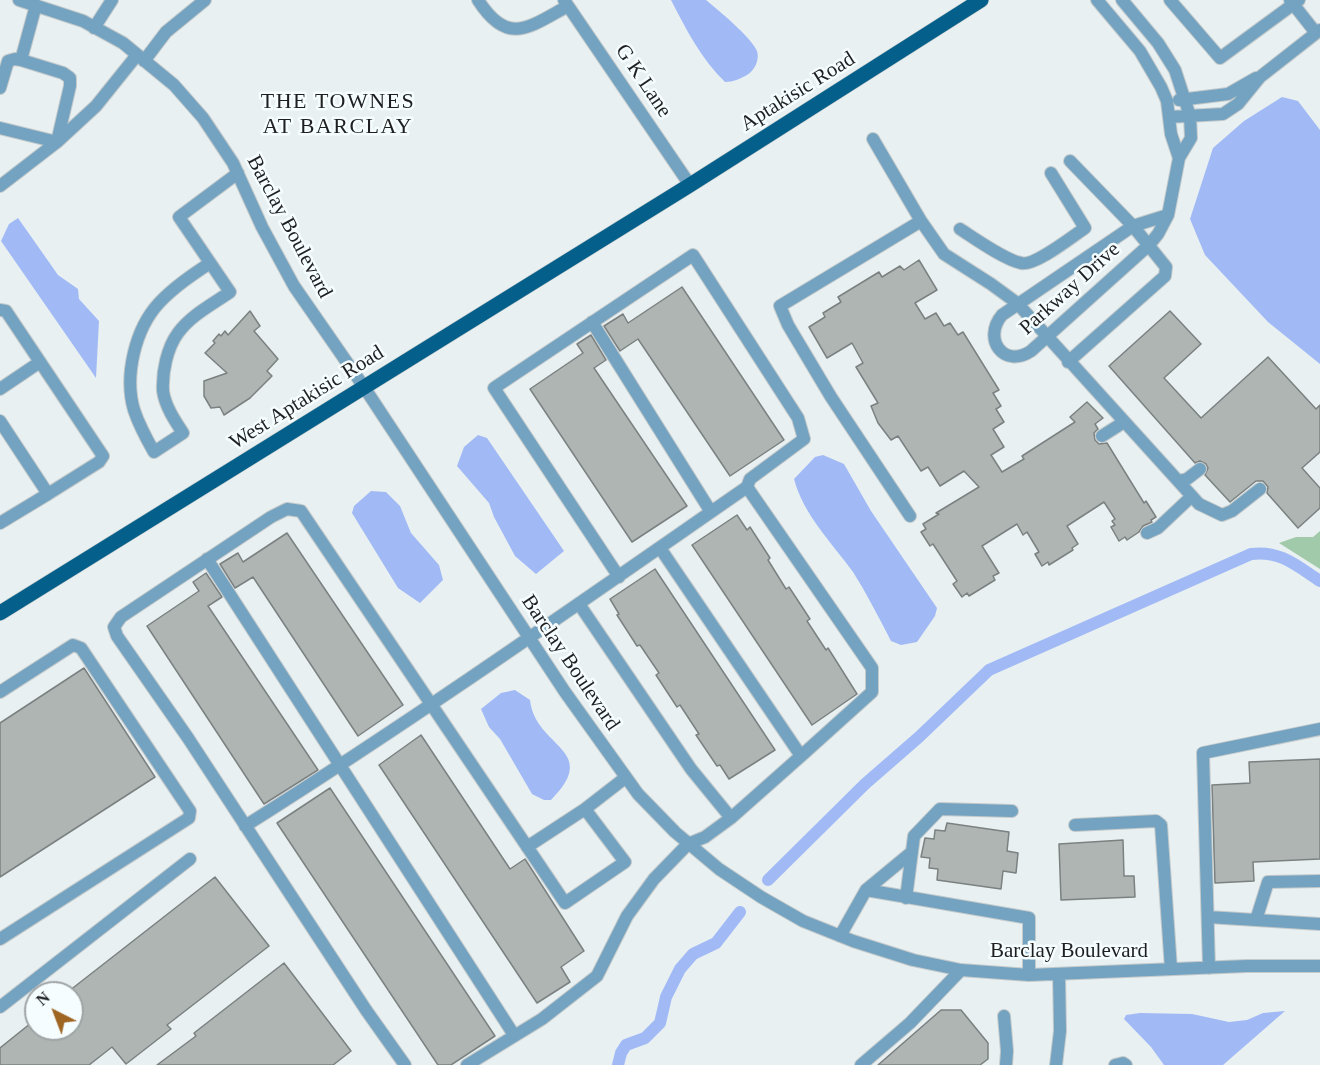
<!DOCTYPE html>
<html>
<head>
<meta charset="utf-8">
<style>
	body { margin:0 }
	#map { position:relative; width:1320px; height:1065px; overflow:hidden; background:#e9f0f1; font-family:"Times New Roman",serif }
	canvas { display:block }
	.north { position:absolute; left:24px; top:981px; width:60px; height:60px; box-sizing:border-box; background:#f6fdfe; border:2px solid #9fa4a5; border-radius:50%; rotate:318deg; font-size:16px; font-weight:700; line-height:24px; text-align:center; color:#1d1f20 }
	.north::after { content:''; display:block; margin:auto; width:21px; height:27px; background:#9e6622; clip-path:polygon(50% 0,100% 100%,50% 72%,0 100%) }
</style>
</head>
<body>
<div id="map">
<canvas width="1320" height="1065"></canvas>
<div class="north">N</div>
</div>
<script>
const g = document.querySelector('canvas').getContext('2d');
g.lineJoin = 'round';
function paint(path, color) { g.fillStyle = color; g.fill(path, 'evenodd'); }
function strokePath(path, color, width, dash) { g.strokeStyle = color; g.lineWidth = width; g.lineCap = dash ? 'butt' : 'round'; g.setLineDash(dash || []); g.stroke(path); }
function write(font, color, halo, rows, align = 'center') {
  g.font = font + ' "Times New Roman",serif'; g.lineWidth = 5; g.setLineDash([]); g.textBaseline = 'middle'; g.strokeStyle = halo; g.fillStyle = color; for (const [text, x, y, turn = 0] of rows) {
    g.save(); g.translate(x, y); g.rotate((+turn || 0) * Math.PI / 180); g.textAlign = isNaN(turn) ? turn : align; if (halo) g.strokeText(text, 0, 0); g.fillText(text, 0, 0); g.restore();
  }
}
paint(new Path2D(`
	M1320,531V569L1279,543L1296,537H1313Z`), '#a1caab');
paint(new Path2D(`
	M671,0H706C718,10 751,37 757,51C760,60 754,71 747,75C739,79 734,82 725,82C701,59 686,29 671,0Z
	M1282,97L1298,101L1320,130V364L1268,322L1205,255L1190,219L1213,148L1244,121Z
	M18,218L58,275L78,289L79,299L99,321L96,378L1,241L9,224Z
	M478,435L487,438L564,551L536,574L515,556L494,517L489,503L457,466L464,447Z
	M823,455L844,464L871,511L937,608L935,616L917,642L901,645L891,641C879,618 867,594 853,572C832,543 803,514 794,479L815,457Z
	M371,491L386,492L400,506L411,533L439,565L443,580L420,603L398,588L352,513L354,506Z
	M515,690L530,700C535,748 602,749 551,800H544L532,794L500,739L489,727L481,709L501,693Z
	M1285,1011L1223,1065H1164L1151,1047L1124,1019L1126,1015L1140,1013L1192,1014L1229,1022L1247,1020L1263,1013Z`), '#a1baf5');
strokePath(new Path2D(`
	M768,880L865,784L919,737L989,670L1251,554C1280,550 1297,566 1320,581
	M618,1065L621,1053L626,1045L645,1038L660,1023L666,997L680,969L693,954L716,943L740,912`), '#a1baf5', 12);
const building = new Path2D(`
	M919,260L937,290L915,303L925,319L936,313L944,326L950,323L958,335L963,332L999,390L993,393L1001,406L996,409L1004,422L993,429L1004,447L991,455L1002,472L1024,459L1022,456L1075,422L1070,417L1087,402L1103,418L1095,424L1098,429L1094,433L1095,440L1099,444L1107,443L1144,503L1146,501L1156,517L1151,520L1152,522L1143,526L1139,532L1127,540L1125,537L1119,541L1111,527L1115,525L1112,521L1115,519L1104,502L1067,526L1078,544L1072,548L1073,550L1049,565L1048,562L1042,566L1035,554L1039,552L1027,532L1023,535L1017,524L982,546L999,573L993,576L995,580L969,596L967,593L962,597L953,584L957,581L933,544L930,546L921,532L926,529L923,524L939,514L936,513L979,487L964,471L940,486L928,467L921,471L898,436L891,440L878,423L871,406L878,403L856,367L863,363L852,343L827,358L809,327L825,317L823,313L841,302L838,297L879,272L882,277L900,266L904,270Z
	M682,287L784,440L730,476L638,339L620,351L604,326L623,314L628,323Z
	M250,311L260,326L254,331L278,359L267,371L272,376L250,398L224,415L220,407L211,408L204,396V381L227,373L205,353L215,343L213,341L219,334L221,336L225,331L228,335Z
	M1170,311L1201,344L1164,378L1201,418L1268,357L1316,409L1320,405V452L1302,468L1320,488V508L1298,528L1267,493L1268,487L1263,481H1256L1230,502L1205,475L1208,468L1206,464L1200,461L1195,463L1109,366Z
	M591,335L606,360L594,368L687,506L632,542L530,389L583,353L577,344Z
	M737,515L747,530L750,527L770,558L768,560L786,589L789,587L810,619L807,621L826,650L828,648L857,694L812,725L692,545Z
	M287,533L403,705L358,736L253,577L235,588L220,564L238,553L243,562Z
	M655,569L775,750L729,779L720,765L717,766L696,735L699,734L680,705L677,707L656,675L659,673L640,645L637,646L617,615L619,614L610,599Z
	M206,573L222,597L208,606L318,770L264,804L147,626L199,591L193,582Z
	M84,668L155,777L0,877V723Z
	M421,735L510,869L525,859L584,951L561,967L570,982L537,1003L379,765Z
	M1320,759V859L1253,862L1254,881L1215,883L1212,785L1250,783L1249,762Z
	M330,788L495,1036L451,1065H438L277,823Z
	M947,823L1009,832L1007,851L1018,853L1016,873L1003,871L1001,889L937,880L938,869L929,868L930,858L921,857L925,838L934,839L935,830L945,831Z
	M1123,840L1124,876H1134L1135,897L1061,900L1059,844Z
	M215,877L269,946L167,1025L171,1029L126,1064L112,1047L89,1065H0V1048L36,1019V1029H72V993L69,991Z
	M284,963L351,1051L333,1065H157L196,1036L194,1033Z
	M941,1010H961L988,1043V1059L980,1065H878Z`);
paint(building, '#aeb5b3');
strokePath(building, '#7b8180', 1.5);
const minor = new Path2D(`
	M19,0L83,21L123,43L174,85L203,118L233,163L262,227L294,286L364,387L565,692L638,794L675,832L719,869L761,897L803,921L853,941L913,960L961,970L1029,975L1247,966H1320
	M478,0C508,47 529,27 568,6
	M564,0L690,185
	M1097,0L1140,51L1161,87L1167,101L1171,134L1179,158
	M1122,0L1158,43L1175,70L1190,116L1191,138L1179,158L1168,215L1158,234L1149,245L1031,351C1004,369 982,339 1002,315L1133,226L1168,215
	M1170,0L1220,58L1299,0
	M1290,0L1316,33
	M36,5L21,60L63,73L70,78V86L57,142L96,106L137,55
	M94,28L112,0
	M144,61L166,32L205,0
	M0,88L8,61L15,59L21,60
	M1179,100L1228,94L1256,78
	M1169,117L1223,114L1238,104L1260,77L1320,30
	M0,128L57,142
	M873,139L921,221
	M0,186L57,142
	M960,229C974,238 1005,260 1021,263C1034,267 1073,236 1085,228L1051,173
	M210,263C192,275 174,287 159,303C135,329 124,376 134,410C139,425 146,438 154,452L183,433C175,421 165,406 163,391C162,372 167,348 178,333C191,315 213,304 230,292L179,217L238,173
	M0,310L6,311L103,456L99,462L48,494
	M592,322L711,512
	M1068,362L1165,276L1166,267L1133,226L1070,161
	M0,389L40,362
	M0,421L48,494L0,523
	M1102,436L1124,422
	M1178,481L1187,479L1200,469
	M747,487L872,668V692L801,756
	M910,516L831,397L788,325L780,306L921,221L944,254L991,284L1017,303L1199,504L1222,515L1232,511L1260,489
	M1147,533L1158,528L1192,496
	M207,559L514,1035
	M579,604L691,769L731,818
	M0,692L73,645L81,648L190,811L189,818L0,939
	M1075,825L1156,821L1161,825L1171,969
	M245,826C416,718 581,602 747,487L750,479L804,439L798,418L693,255L494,388L619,577
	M527,847L585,809
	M866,890L1029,918V975
	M906,898L914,836L940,809L1012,811
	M1208,917L1320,924
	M1256,920L1268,882L1320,881
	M840,936L866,890L912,852
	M1209,968L1203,753L1320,729
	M0,1007L190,859
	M1004,1016L1007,1051L1006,1065
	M405,1065L366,1010L188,738L117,636L114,627L121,617L271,517L287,509L301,511L565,903L625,862L585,809L625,778
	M467,1065L542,1019L597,976L627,916L654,879L688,844L705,837L731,818L801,756L660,548
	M861,1065L910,1023L961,970
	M1056,1065L1060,1031L1059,974
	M1115,1065L1123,1063L1126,1065`);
const major = new Path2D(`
	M0,613L690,185L981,0`);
strokePath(minor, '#c4cacb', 14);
strokePath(major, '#c4cacb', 16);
strokePath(minor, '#74a3c1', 12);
strokePath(major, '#04608b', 15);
write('21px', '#1d1f20', '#f6fdfe', [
	["G K Lane",643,81,56],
	["Aptakisic Road",798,92,-32],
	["Barclay Boulevard",289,227,62],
	["Parkway Drive",1070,289,-42],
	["West Aptakisic Road",307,398,-32],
	["Barclay Boulevard",570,663,56],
	["Barclay Boulevard",1069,951]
]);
g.letterSpacing = '1.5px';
write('22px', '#1d1f20', '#f6fdfe', [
	["THE TOWNES",338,102],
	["AT BARCLAY",338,127]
]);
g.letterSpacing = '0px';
</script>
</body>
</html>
